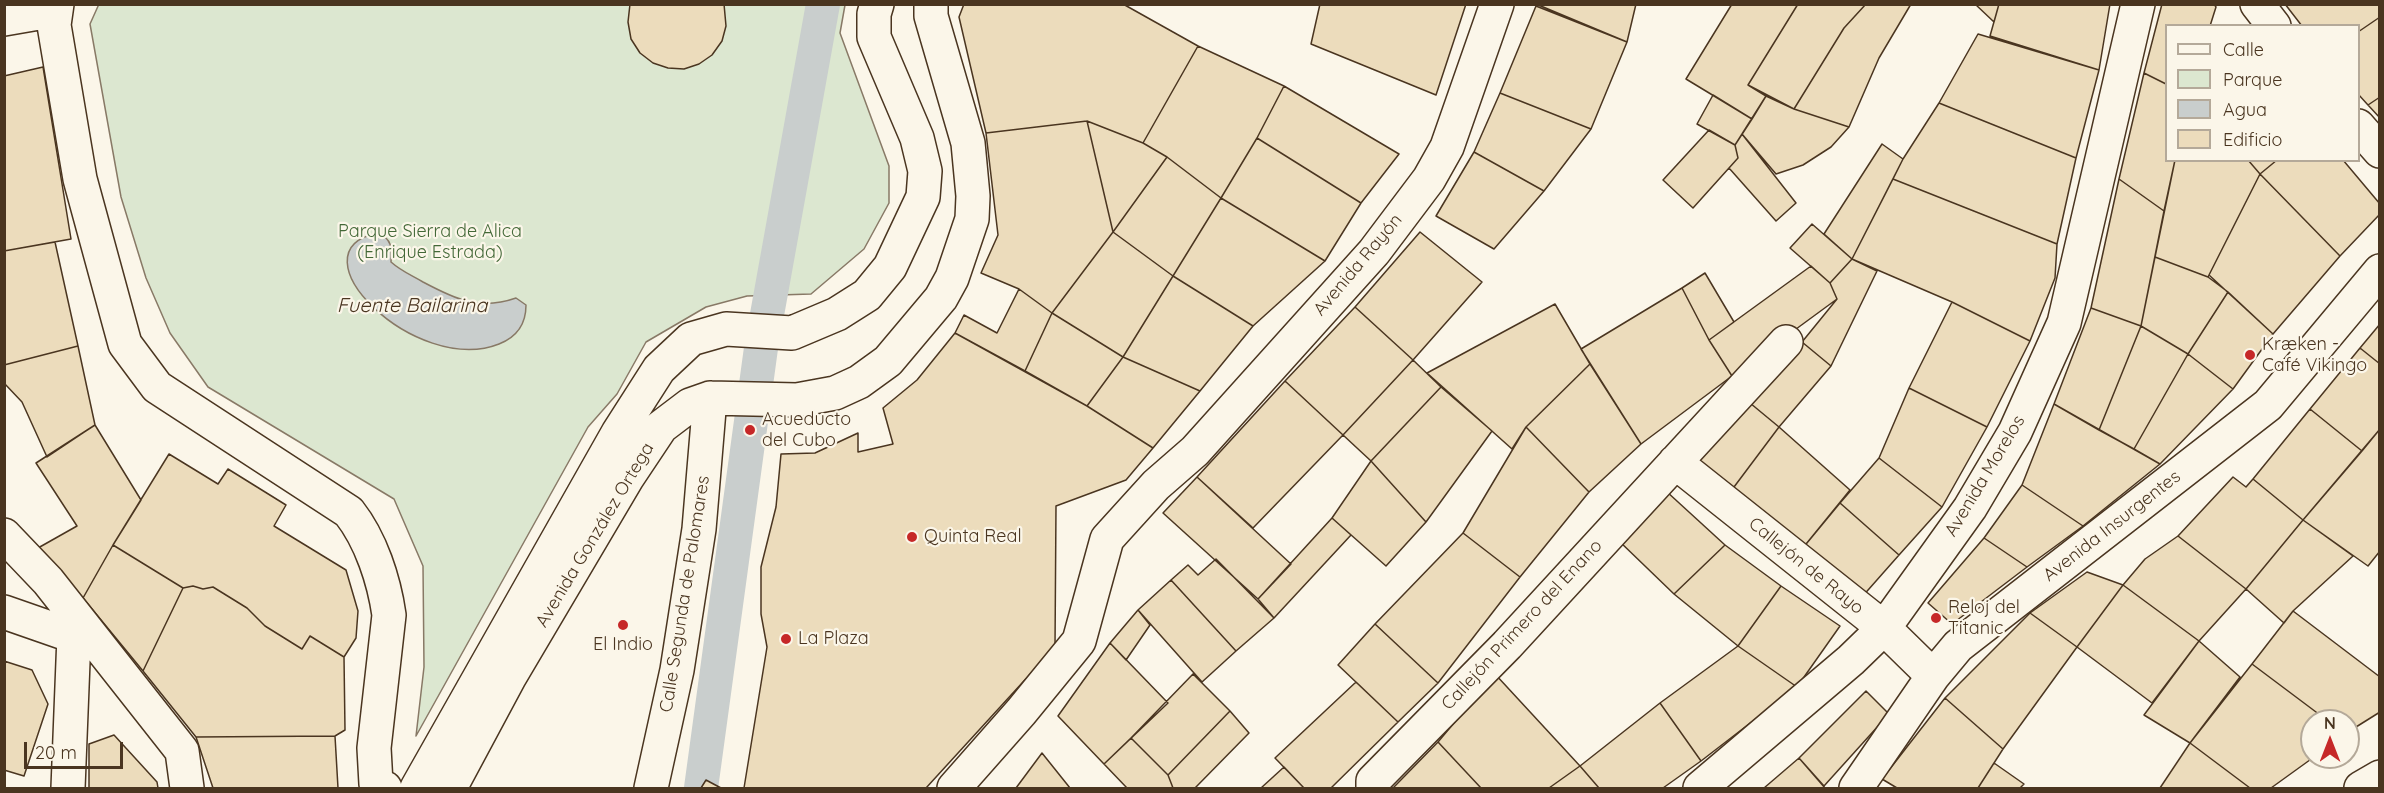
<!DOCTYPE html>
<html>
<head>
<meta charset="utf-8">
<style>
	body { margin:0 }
	#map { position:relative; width:2384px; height:793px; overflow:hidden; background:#fbf6e9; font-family:Quicksand,sans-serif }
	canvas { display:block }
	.frame { position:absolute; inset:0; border:6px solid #4a3520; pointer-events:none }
	.legend { position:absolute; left:2165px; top:24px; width:195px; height:138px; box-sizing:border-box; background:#fbf6e9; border:2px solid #b4a999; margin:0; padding:8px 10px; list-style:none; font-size:18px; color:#4a3520 }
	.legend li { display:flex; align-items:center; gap:12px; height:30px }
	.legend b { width:30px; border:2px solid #b4a999 }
	.north { position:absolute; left:2300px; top:709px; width:60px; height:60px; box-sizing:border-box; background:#fbf6e9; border:2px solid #b4a999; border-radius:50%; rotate:0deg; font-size:16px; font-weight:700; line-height:24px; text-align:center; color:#4a3520 }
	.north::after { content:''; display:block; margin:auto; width:21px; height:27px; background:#c62828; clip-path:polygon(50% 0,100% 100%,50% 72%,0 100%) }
	.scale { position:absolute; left:24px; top:742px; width:99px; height:27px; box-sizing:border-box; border:3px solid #4a3520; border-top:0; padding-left:8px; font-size:18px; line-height:21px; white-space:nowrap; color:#4a3520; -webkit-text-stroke:4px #fbf6e9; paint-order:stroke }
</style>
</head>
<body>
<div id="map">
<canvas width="2384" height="793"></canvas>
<div class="frame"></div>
<ul class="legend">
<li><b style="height:8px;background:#fbf6e9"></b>Calle</li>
<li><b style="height:16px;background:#dce7d0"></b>Parque</li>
<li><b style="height:16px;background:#c9cecd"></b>Agua</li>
<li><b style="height:16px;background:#ecdcbc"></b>Edificio</li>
</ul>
<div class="north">N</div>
<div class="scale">20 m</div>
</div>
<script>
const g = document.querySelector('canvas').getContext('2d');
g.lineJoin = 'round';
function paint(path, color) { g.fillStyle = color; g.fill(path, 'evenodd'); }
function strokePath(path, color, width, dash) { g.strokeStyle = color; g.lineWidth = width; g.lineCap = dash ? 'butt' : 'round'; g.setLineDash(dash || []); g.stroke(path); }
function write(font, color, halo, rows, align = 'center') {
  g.font = font + ' Quicksand,sans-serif'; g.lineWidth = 4.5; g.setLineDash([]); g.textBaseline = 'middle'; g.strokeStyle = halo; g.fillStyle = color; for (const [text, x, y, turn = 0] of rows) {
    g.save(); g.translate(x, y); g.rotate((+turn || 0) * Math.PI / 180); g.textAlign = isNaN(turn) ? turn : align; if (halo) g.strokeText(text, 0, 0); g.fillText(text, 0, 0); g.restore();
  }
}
const green = new Path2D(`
	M99,4L845,5L840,33L889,166V203L864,249L811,294L747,296L706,307L646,342L617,394L588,427L416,736L424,667L423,566L394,499L208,387L170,333L146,278L121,197L90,24Z`);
paint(green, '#dce7d0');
strokePath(green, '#887966', 1.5);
const water = new Path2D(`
	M378,233C392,239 392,248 391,262C401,271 411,275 423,282C455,299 479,311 516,298L526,305C526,324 517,337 499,344C416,377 288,251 378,233Z`);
paint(water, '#c9cecd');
strokePath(water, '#887966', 1.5);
strokePath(new Path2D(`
	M701,788L761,348L823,4`), '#c9cecd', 34);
const building = new Path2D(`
	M630,4H724L726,26L722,41L712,55L699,64L684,69L668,68L653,63L640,53L631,39L628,22Z
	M964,4H1123L1198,46L1143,143L1087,121L986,133L959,17Z
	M1320,4H1466L1436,95L1311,44Z
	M1536,4H1636L1627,42Z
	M1732,4H1798L1748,85L1766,96L1752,119L1686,79Z
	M1798,4H1866L1844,28L1794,109L1748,85Z
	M1866,4H1911L1879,58L1849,127L1794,109L1844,28Z
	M1975,4H1999L1994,22Z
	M1999,4H2110L2099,70L1990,36Z
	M2162,4H2214L2216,7L2210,26H2166V84L2144,73Z
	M2285,4H2380V17L2358,32V26H2302Z
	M1536,6L1627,42L1591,129L1500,93Z
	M2380,17V97L2368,105L2358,94V32Z
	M1978,34L2099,70L2076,158L1939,103Z
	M1198,46L1284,86L1257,138L1221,198L1167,157L1143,143Z
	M43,67L71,239L4,251V76Z
	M2144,73L2166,84V160H2175L2164,211L2119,179Z
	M1284,86L1399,154L1361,203L1257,138Z
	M1500,93L1591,129L1544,191L1474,152Z
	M1713,95L1752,119L1735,145L1697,124Z
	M1766,96L1794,109L1849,127L1831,147L1803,165L1776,174L1742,134Z
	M2380,97V118L2368,105Z
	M1939,103L2076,158L2057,244L1893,179L1903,159Z
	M1087,121L1113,232L1052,313L1019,289L981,273L998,235L986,133Z
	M1087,121L1143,143L1167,157L1113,232Z
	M1709,130L1735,145L1738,158L1693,208L1663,180Z
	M1742,134L1796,203L1776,221L1729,168L1738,158L1735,145Z
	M1257,138L1361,203L1325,261L1221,198Z
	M1882,144L1903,159L1852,259L1824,234Z
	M1474,152L1544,191L1494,249L1436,216Z
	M1167,157L1221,198L1173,276L1113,232Z
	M2175,160H2248L2260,174L2208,277L2155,257Z
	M2248,160H2277L2260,174Z
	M2277,160H2343L2380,204V214L2340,256L2260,174Z
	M2260,174L2340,256L2273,334L2209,275Z
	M1893,179L2057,244L2055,278L2030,341L1952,302L1852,259Z
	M2119,179L2164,211L2141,326L2091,308Z
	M1221,198L1325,261L1253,326L1173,276Z
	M1812,224L1852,259L1830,283L1790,248Z
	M1113,232L1173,276L1123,357L1052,313Z
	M1420,232L1482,282L1413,360L1355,307Z
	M55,242L78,346L4,365V251Z
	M2155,257L2208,277L2228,292L2188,354L2141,326Z
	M1852,259L1877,271L1831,366L1802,342L1837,299L1830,283Z
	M1811,266L1830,283L1837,299L1732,376L1709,340Z
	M1705,273L1734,322L1709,340L1682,288Z
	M1173,276L1253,326L1200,391L1123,357Z
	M1682,288L1709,340L1732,376L1641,444L1581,349Z
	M1019,289L1052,313L1025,371L955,333L964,315L997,333Z
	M2228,292L2273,334L2233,389L2188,354Z
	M1952,302L2030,341L1987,427L1909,388Z
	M1555,304L1590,364L1526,427L1512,449L1427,373Z
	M1355,307L1413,360L1343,435L1285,381Z
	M2091,308L2141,326L2099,430L2054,404Z
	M1052,313L1123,357L1087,406L1025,371Z
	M2380,324V364L2360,348Z
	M2141,326L2188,354L2134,449L2099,430Z
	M955,333L1087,406L1153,448L1126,480L1056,506L1055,647L926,788H744L767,647L761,614V567L776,507L781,454L815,453L858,433V452L893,444L883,408L917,380Z
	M1802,342L1831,366L1779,427L1750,403Z
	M78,346L95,425L47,457L22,402L4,383V365Z
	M2360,348L2380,364V429L2362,451L2310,409Z
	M2188,354L2233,389L2160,464L2134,449Z
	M1123,357L1200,391L1153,448L1087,406Z
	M1413,360L1441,387L1371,461L1343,435Z
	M1590,364L1641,444L1589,492L1526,427Z
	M1285,381L1343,435L1253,528L1197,477Z
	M1441,387L1492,431L1426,522L1371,461Z
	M1909,388L1987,427L1942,507L1879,458Z
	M1750,403L1779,427L1731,491L1696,464Z
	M2054,404L2160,464L2083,526L2022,485Z
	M2310,409L2362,451L2303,520L2253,479Z
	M95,425L141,500L113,545L83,598L38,548L77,526L36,463Z
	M1526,427L1589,492L1520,577L1463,533Z
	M1779,427L1850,490L1802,549L1731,491Z
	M2380,429V551L2368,566L2303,520Z
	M169,454L218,484L228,469L286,505L274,526L346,570L358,611L356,638L344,657L310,636L302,649L265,626L247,608L213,587L203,589L193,586L183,588L113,545Z
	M1879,458L1942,507L1899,555L1840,503Z
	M1371,461L1426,522L1386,566L1332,518Z
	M1197,477L1291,564L1258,599L1163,513Z
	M2233,477L2246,487L2253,479L2303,520L2246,589L2178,536Z
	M2022,485L2083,526L2027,567L1984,538Z
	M1666,491L1725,545L1674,594L1618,540Z
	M1840,503L1899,555L1861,598L1802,549Z
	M1332,518L1351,535L1274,618L1258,599Z
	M2303,520L2353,556L2293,611L2284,623L2246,589Z
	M1463,533L1520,577L1438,683L1375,624Z
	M2178,536L2246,589L2199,641L2123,585L2145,559Z
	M1984,538L2027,567L1952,624L1928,603Z
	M113,545L183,588L143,671L83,598Z
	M1725,545L1781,586L1738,646L1674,594Z
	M1216,559L1274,618L1236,651L1171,580L1188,565L1198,575Z
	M2087,572L2123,585L2077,647L2030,613Z
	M1171,580L1236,651L1202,682L1138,610Z
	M2123,585L2199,641L2152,703L2077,647Z
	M193,586L203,589L213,587L247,608L265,626L302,649L310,636L344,657L345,730L335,736L196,737L143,671L183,588Z
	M1781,586L1840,626L1797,687L1738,646Z
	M1138,610L1150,625L1126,660L1110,643Z
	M2293,611L2380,677V712L2348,732V721H2328L2252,664Z
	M2030,613L2077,647L2003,749L1945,698Z
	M1375,624L1438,683L1398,722L1338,665Z
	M2199,641L2240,677L2190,743L2144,715Z
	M1110,643L1168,703L1104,764L1058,716Z
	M1738,646L1797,687L1701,761L1660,703Z
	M4,661L32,670L48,704L24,776L4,770Z
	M2252,664L2328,721H2312V757H2314L2271,788H2250L2190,743Z
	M1193,674L1230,711L1168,775L1131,738Z
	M1495,674L1580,766L1549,788H1481L1438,742Z
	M1356,682L1398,722L1331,788H1304L1275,758Z
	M1866,691L1889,714L1824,786L1799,758Z
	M1945,698L2003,749L1978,788H1897L1882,779Z
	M1660,703L1701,761L1663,788H1599L1580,766Z
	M1230,711L1249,733L1195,788H1173L1168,775Z
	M114,735L157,782L158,788H89V744Z
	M335,736L338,788H213L196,737Z
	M1131,738L1168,775L1173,788H1127L1104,764Z
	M1438,742L1481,788H1393Z
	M2190,743L2250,788H2160Z
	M1042,753L1070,788H1016Z
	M1799,758L1825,788H1764Z
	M1994,763L2024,784L2020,788H1978Z
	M1580,766L1599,788H1549Z
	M1284,767L1304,788H1261Z
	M706,780L721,788H701Z`);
paint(building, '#ecdcbc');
strokePath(building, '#4a3520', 1.5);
const minor = new Path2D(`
	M57,4L54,25L80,179L125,344L157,387L349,512C371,540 384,580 389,615L374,748L376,784L385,788
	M2257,4L2274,26
	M4,19L56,10
	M2358,126L2380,151
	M1675,462L1884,628L1933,676
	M4,535L48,581L182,751L187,788
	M4,612L93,643
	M68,788L74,636
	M417,788L618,433L659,369L691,339L726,329L792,333L837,314L867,295L890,267L923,197L925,171L917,138L874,37V14L877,4
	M450,788L510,676L627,478L661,427L690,405L710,398L797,400L835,393L859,382L888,361L941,298L952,278L972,219L973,196L968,143L931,16V4
	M651,788L677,670L699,529L710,398
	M954,788L1021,712L1079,641L1107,539L1156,485L1195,451L1374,252L1429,179L1447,147L1497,4
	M1373,788V781L1507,645L1786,342
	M1700,788L1851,660L1884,628L1970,508L2015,432L2064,323L2138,4
	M1856,788L1933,676L1958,646L2268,405L2380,271`);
const major = new Path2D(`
	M2361,788L2380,777`);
strokePath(minor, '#4a3520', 36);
strokePath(major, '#4a3520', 36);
strokePath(minor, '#fbf6e9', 33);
strokePath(major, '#fbf6e9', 33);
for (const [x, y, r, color] of [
	[2250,355,6,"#c62828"],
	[750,430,6,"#c62828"],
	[912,537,6,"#c62828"],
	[1936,618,6,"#c62828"],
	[623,625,6,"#c62828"],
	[786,639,6,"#c62828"]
]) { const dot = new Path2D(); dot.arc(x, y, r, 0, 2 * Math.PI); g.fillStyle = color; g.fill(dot); strokePath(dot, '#fbf6e9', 2); }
write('18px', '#436837', '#fbf6e9', [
	["Parque Sierra de Alica",430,232],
	["(Enrique Estrada)",430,253]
]);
write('18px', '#4a3520', '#fbf6e9', [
	["Avenida Rayón",1358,265,-50],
	["Avenida Morelos",1985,476,-59],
	["Avenida Insurgentes",2112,526,-38],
	["Avenida González Ortega",595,535,-59],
	["Callejón de Rayo",1806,566,39],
	["Calle Segunda de Palomares",685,594,-81],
	["Callejón Primero del Enano",1522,625,-47]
]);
write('18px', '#4a3520', '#fbf6e9', [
	["Kræken -",2262,345],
	["Café Vikingo",2262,366],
	["Acueducto",762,420],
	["del Cubo",762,441],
	["Quinta Real",924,537],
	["Reloj del",1948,608],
	["Titanic",1948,629],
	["La Plaza",798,639],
	["El Indio",623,645,"center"]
], 'left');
write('italic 20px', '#4a3520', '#fbf6e9', [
	["Fuente Bailarina",412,306]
]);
</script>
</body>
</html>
